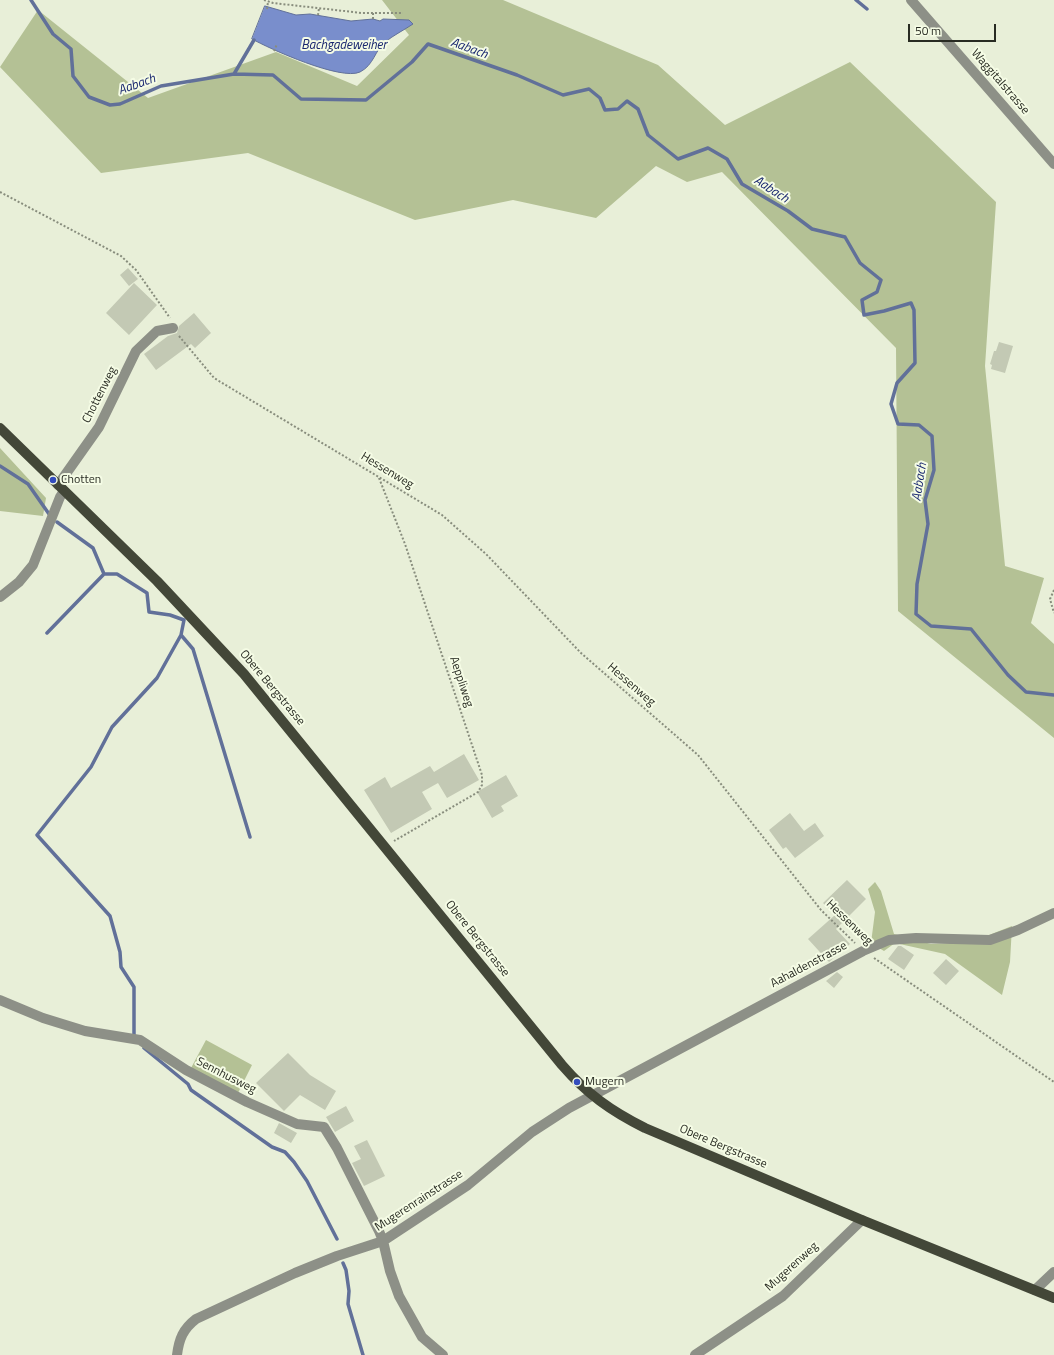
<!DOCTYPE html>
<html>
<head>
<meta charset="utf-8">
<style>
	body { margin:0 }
	#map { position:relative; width:1054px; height:1355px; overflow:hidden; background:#e8efd8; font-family:"Titillium Web",sans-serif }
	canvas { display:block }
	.scale { position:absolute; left:908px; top:24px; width:88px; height:18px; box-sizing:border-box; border:2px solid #282b22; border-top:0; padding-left:5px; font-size:12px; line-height:14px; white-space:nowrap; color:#282b22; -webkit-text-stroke:3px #f5fce5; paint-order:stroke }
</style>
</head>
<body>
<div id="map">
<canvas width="1054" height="1355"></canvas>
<div class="scale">50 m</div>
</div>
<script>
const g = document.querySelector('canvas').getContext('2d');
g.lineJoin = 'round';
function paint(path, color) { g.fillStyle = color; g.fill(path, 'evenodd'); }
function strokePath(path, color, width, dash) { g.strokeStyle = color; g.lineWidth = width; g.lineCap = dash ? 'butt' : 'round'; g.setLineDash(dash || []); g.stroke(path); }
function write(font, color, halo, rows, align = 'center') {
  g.font = font + ' "Titillium Web",sans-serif'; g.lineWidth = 4; g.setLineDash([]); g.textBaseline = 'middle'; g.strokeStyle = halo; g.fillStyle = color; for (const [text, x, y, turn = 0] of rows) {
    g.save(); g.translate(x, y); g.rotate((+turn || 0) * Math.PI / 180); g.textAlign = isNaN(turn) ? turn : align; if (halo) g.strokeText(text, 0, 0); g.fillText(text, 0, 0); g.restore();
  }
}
paint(new Path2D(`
	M382,0H503L658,65L725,125L850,62L996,202L985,366L1005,566L1044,578L1031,623L1054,644V738L898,611L896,348L722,172L687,182L656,166L596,218L513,200L415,220L248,153L101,173L0,67L38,10L148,98L276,52L357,86L409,35Z
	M0,448L46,498L43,516L0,511Z
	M875,882L881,891L894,934L931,944L971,942L1012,926L1010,962L1002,995L945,954L895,943L884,951L871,943L875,912L868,889Z
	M206,1040L252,1065L238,1093L191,1068Z`), '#b4c195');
const water = new Path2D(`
	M265,6L296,15L310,14L351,21L373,19L380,21L383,19L409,20L413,24C404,30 394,35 385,42C375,50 374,65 360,72C341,81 270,49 252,39Z`);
paint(water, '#798ecc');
strokePath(water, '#617099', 1);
strokePath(new Path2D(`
	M31,0L53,34L71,49L73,76L89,97L110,105L120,104L161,86L234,74L273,75L301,99L366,100L412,62L428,44L517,75L563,95L589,89L600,98L605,110L618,109L627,101L638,109L648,135L678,159L708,148L727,159L742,184L788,211L812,229L845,237L860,263L881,280L877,292L862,300L864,315L884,311L911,303L914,310L915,363L897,383L891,404L898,424L919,425L932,436L934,470L925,500L928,524L917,584L916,614L931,626L971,629L1008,675L1026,692L1054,695
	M856,0L867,9
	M234,74L254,40
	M0,466L28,484L49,514
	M57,522L93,548L104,574H117L147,593L149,612L170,615L184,620L181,635L157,678L112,727L91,767L37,835L110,916L120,952L121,967L134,987V1035
	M47,633L104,574
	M181,635L193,649L250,837
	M144,1048L188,1084L191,1090L272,1147L285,1152L294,1162L307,1181L337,1239
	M343,1263L346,1270L349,1291L348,1304L363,1355`), '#617099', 3.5);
paint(new Path2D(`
	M128,268L138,279L129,286L120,275Z
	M134,283L157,305L129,335L106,313Z
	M194,313L211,333L195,348L191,344L156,370L144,354L168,336L177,333L179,326Z
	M999,342L1013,346L1005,373L991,369L992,365L990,364L994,351H996Z
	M464,754L479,780L447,798L438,783L422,792L432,809L391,833L364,790L385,777L391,788L430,766L434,772Z
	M506,775L518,796L501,806L504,811L492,818L477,792Z
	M790,813L804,831L815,823L824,836L795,858L786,847L783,849L769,830Z
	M847,880L866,899L836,929L850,944L829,962L808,939L835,915L823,903Z
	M898,946H901L914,955L904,970L888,959Z
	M946,959L959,971L946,985L933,973Z
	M837,972L843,977L834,988L826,981Z
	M288,1053L310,1075L336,1091L325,1110L300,1095L284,1111L256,1083Z
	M346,1106L354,1121L335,1132L326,1117Z
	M279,1123L297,1133L291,1143L274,1133Z
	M367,1140L385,1176L364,1186L352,1163L361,1159L354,1146Z`), '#c3c9b4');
strokePath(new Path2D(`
	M264,0L273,3L362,13H403
	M267,9L268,2
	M318,15L319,8
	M373,19V13
	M274,51L277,44
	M0,192L121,256L136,270L170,318
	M179,336L214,378L442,515L486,554L581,653L698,755L821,910L855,943
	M379,478L405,544L482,775V785L478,792L394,841
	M1054,590L1050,599L1054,613
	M874,958L1054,1082`), '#888d7d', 2, [2, 2]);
strokePath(new Path2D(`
	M911,0L1054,164
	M58,485L99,427L136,351L157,331L173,328
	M0,597L19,582L33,565L60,497L64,491
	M0,1000L43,1018L85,1031L140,1040L186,1070L247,1102L297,1124L324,1127L337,1148L379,1231L383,1241L390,1271L399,1296L422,1337L443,1355
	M1035,1290L1054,1272
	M177,1355C179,1339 183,1329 196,1319L295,1273L337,1256L383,1241L468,1185L532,1132L569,1108L863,951L889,940L916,938L990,940L1018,930L1054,913
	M695,1355L783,1296L862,1220`), '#8d9087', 10);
strokePath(new Path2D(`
	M0,428L157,581L244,674L562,1065C587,1094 611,1111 645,1128L862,1220L1054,1298`), '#434738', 10);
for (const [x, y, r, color] of [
	[53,480,4,"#334cbd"],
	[577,1082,4,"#334cbd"]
]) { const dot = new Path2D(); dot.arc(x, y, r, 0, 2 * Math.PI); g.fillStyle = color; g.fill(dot); strokePath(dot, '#f5fce5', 1.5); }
write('12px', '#282b22', '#f5fce5', [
	["Waggitalstrasse",1000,82,49],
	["Chottenweg",100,395,-63],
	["Hessenweg",387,471,31],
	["Aeppliweg",461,682,72],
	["Hessenweg",631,685,41],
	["Obere Bergstrasse",272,688,50],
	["Hessenweg",849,923,44],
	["Obere Bergstrasse",477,939,51],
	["Aahaldenstrasse",809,965,-28],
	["Sennhusweg",226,1076,27],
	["Obere Bergstrasse",723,1147,23],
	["Mugerenrainstrasse",419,1201,-33],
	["Mugerenweg",792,1267,-42]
]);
write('12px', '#282b22', '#f5fce5', [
	["Chotten",61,480],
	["Mugern",585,1082]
], 'left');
write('italic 13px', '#18266f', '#f5fce5', [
	["Bachgadeweiher",344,46],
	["Aabach",469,49,20],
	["Aabach",137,85,-20],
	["Aabach",771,190,33],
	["Aabach",920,482,-81]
]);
</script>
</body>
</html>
